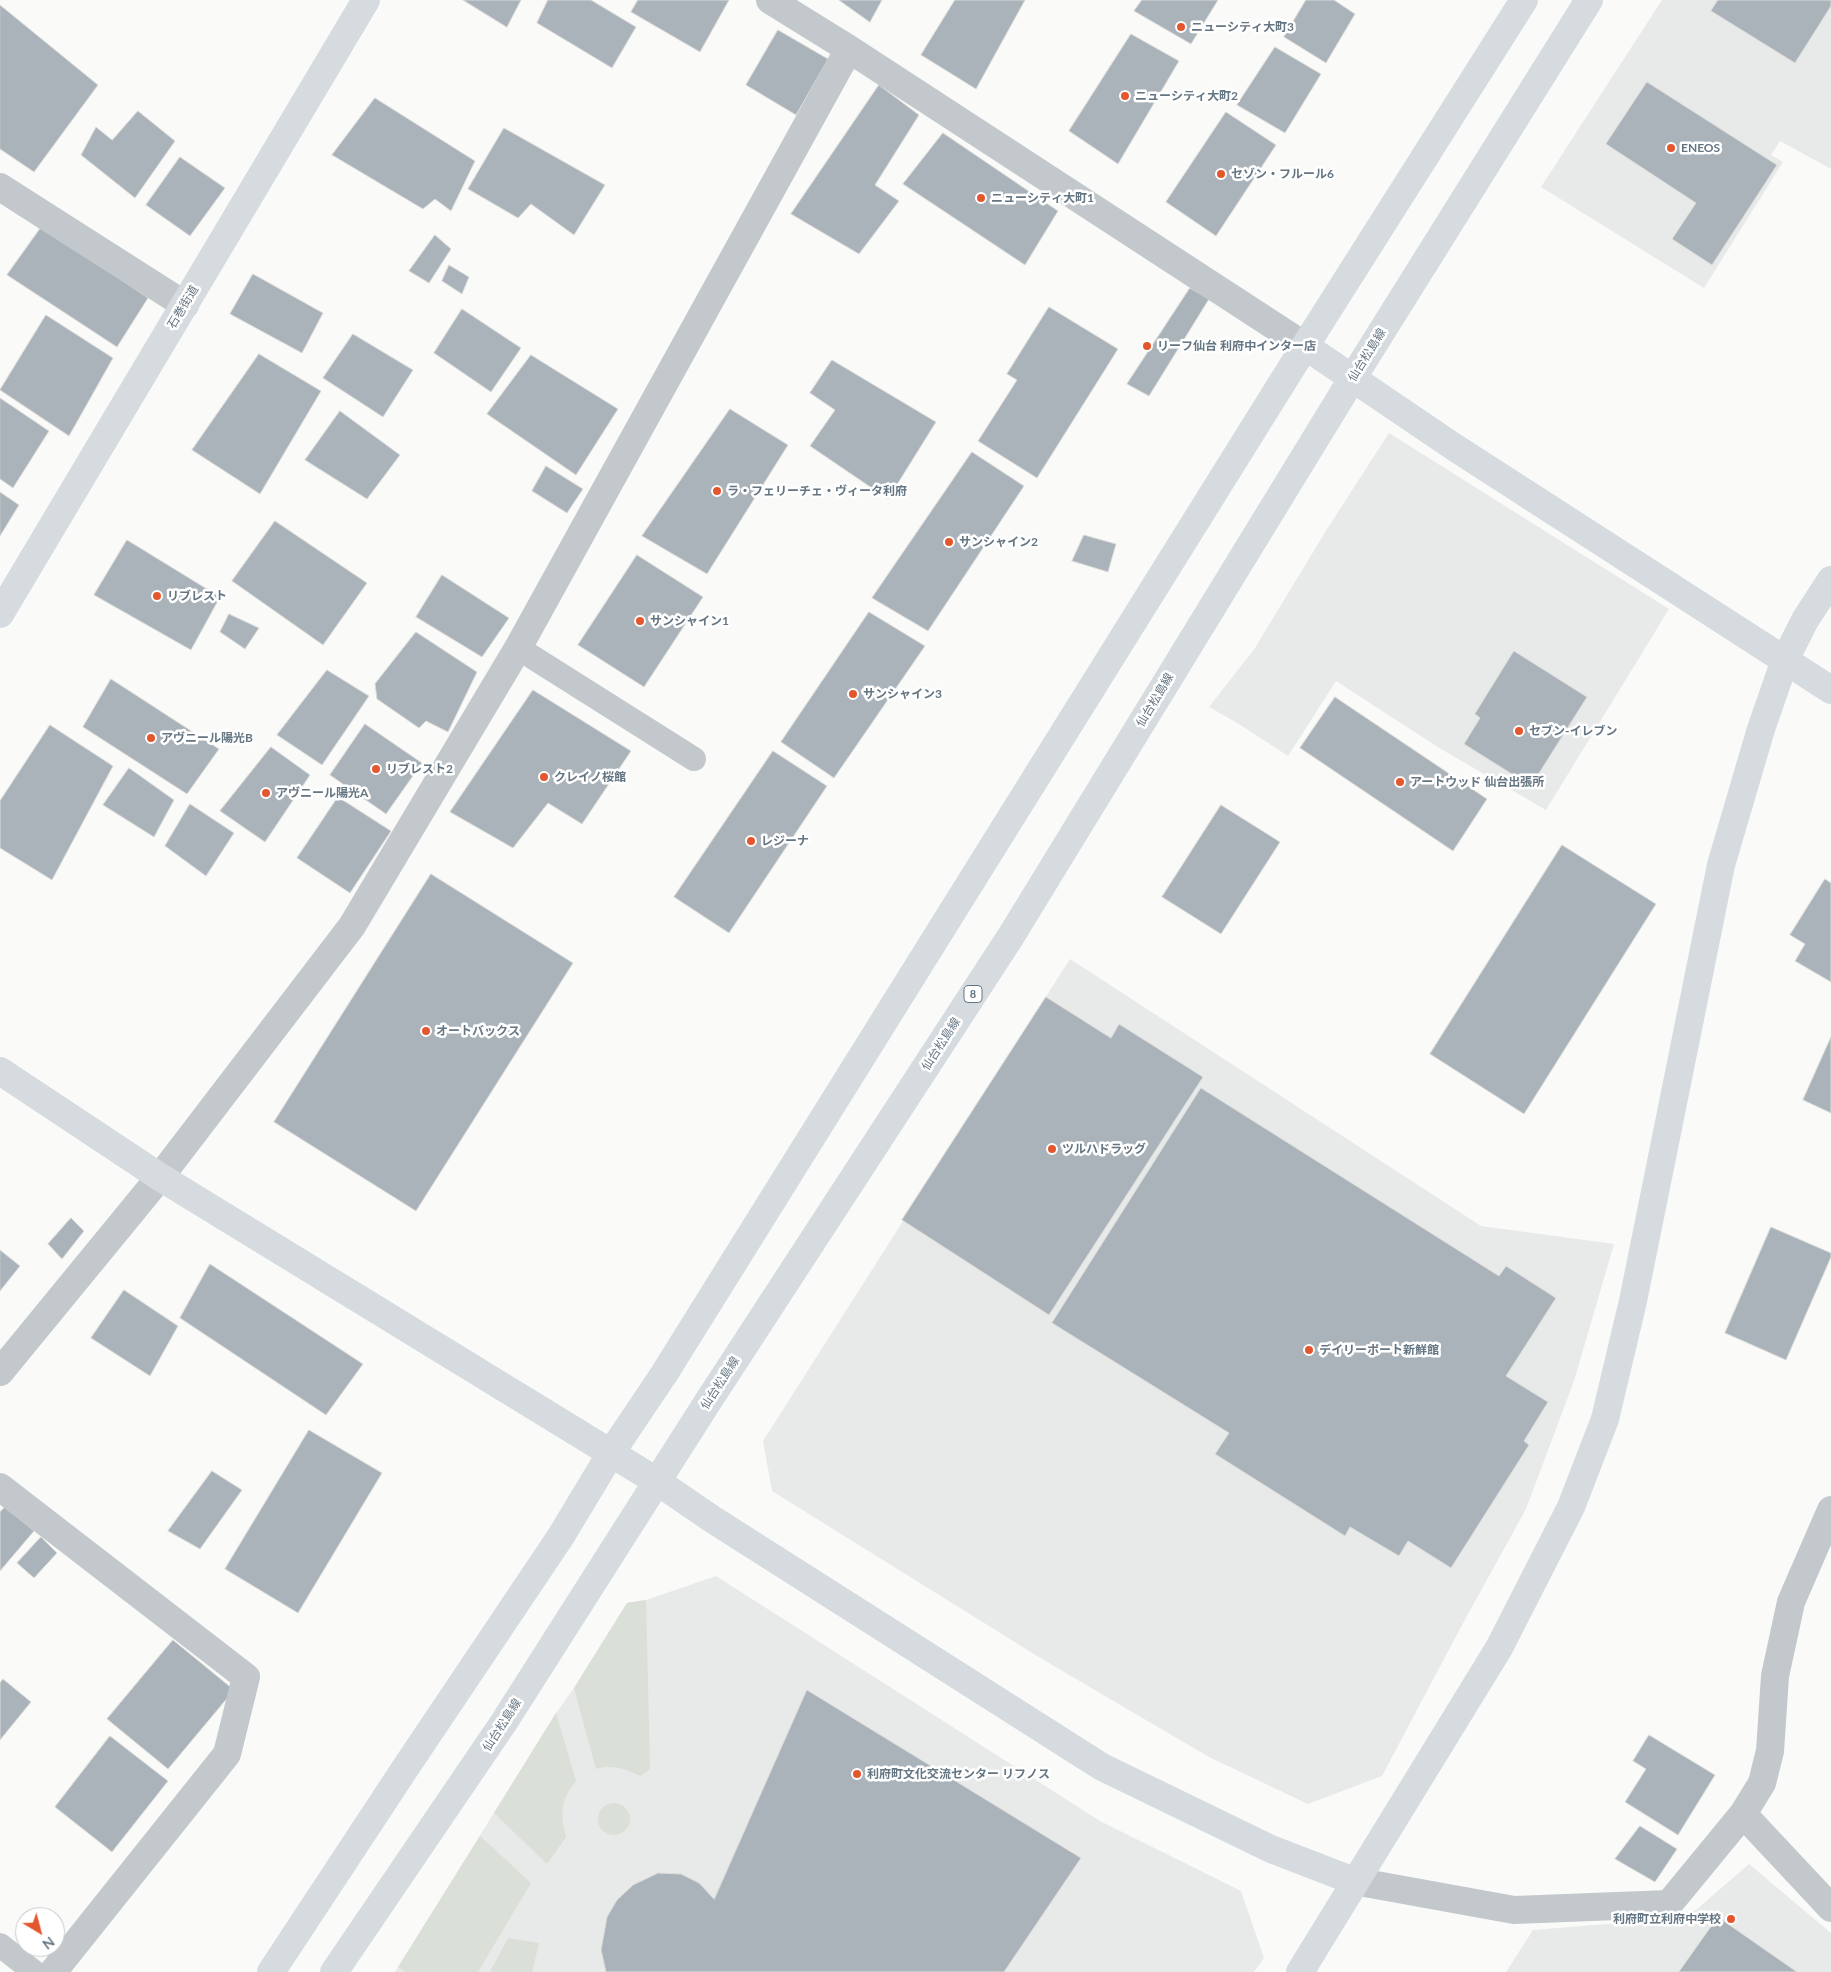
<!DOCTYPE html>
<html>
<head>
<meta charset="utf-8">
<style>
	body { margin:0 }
	#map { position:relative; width:1831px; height:1972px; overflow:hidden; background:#fafaf8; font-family:Lato,sans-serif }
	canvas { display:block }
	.north { position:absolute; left:15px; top:1907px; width:50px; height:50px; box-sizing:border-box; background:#fff; border:1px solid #c1c8cd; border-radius:50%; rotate:143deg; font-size:14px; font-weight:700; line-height:20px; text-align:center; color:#657683 }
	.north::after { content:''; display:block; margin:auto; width:18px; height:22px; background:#e4572e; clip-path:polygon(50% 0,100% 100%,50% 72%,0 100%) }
</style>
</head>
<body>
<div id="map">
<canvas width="1831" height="1972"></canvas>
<div class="north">N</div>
</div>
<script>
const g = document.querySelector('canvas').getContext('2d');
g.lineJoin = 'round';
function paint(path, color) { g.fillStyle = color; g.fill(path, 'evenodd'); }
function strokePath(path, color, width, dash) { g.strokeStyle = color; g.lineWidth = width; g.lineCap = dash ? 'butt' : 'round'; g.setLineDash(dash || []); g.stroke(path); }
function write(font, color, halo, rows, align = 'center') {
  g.font = font + ' Lato,"Noto Sans JP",sans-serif'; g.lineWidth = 5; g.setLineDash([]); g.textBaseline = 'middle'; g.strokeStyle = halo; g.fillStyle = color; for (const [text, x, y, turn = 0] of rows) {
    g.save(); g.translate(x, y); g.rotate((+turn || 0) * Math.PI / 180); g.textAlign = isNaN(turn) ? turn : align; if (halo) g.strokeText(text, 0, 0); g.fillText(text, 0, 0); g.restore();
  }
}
paint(new Path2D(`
	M1662,0H1831V169L1780,141L1771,155L1783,162L1704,288L1541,187Z
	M1389,433L1669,609L1546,810L1441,749L1336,681L1288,756L1239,724L1209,707L1255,648L1327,529Z
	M1070,959L1481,1226L1614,1244L1574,1381L1526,1509L1462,1625L1382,1776L1308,1804L1209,1757L1042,1659L772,1491L763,1441Z
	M716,1576L1100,1821L1241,1891L1264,1958L1254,1972H395L556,1713L574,1688L627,1603L646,1600Z
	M1749,1864L1831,1933V1972H1506L1533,1930L1632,1922L1696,1910Z`), '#e8e9e9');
paint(new Path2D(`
	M646,1600L650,1769L641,1776C625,1769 612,1764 596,1769L574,1688L627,1603Z
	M556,1713L576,1781C560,1800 560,1814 566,1837L547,1864L494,1813Z
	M598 1819a16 16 0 1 1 32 0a16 16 0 1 1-32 0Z
	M480,1836L531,1883L478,1972H406L398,1967Z
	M508,1938L539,1943L532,1972H490Z`), '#dadfd7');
const building = new Path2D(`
	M463,0H521L507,27Z
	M548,0H591L636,27L612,68L537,23Z
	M638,0H729L700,52L631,12Z
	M839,0H882L870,22Z
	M955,0H1025L976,89L921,55Z
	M1142,0H1218L1191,44L1134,11Z
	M1306,0H1334L1355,14L1326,63L1284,37Z
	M1718,0H1831V6L1795,63L1711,11Z
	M0,5L98,85L34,172L0,149Z
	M778,30L828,59L796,115L746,85Z
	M1131,34L1179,61L1118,164L1069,131Z
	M1275,47L1321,74L1285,133L1237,105Z
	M1647,82L1777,165L1712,265L1672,239L1696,203L1606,144Z
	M879,85L919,115L875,185L899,201L859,254L791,214Z
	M375,98L475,161L451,211L435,199L423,209L332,155Z
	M138,111L175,141L135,198L81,155L96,127L112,140Z
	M1226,112L1276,145L1216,236L1166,202Z
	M504,128L605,185L574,235L531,204L518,218L468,189Z
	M943,133L1058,211L1025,265L903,184Z
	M180,157L225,188L190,236L146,205Z
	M42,226L148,298L117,347L7,275Z
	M435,235L451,249L429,283L409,271Z
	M449,265L469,277L462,294L442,281Z
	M253,274L323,313L302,353L230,314Z
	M1190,288L1209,299L1149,396L1127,384Z
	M1049,307L1118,349L1037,478L978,441L1017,380L1007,374Z
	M462,309L521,348L491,392L434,353Z
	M46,315L113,358L69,436L0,390Z
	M353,334L413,370L383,417L323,378Z
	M259,354L321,391L260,494L192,450Z
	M531,355L618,409L576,475L487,414Z
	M832,360L936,422L888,499L810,446L835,410L810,393Z
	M0,398L49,431L13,488L0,479Z
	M730,409L788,445L707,574L642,536Z
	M340,411L400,455L367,499L305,460Z
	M972,452L1024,486L928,631L872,598Z
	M546,466L583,489L567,513L532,491Z
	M0,492L19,505L0,536Z
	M275,521L367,583L323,645L232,581Z
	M1084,535L1116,544L1108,572L1072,561Z
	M127,540L220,597L191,650L94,595Z
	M637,555L703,597L644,687L578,645Z
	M442,575L509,618L482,657L416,617Z
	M869,612L925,646L834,778L781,742Z
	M229,614L259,628L245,649L220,632Z
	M416,632L477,672L448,732L426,721L419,728L377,699L375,684Z
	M1514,651L1587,697L1531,786L1464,744L1480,718L1475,714Z
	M327,670L369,696L322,765L277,735Z
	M111,679L219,749L187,794L83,727Z
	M533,690L631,751L582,824L548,803L513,848L450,812Z
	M1335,697L1487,799L1453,851L1300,748Z
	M365,724L422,763L386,814L330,775Z
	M50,725L113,766L52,880L0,848V801Z
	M271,747L310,775L265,842L220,811Z
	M773,751L827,786L729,933L674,897Z
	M129,768L174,800L154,837L103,805Z
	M338,797L391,831L350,893L297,858Z
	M190,804L234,833L206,876L165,846Z
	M1221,805L1280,842L1221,934L1162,897Z
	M1562,845L1656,904L1524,1114L1430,1054Z
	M431,874L573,963L416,1211L274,1122Z
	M1825,879L1831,883V982L1795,961L1805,944L1790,935Z
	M1046,997L1111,1038L1119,1024L1203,1077L1049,1315L902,1220Z
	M1831,1037V1113L1803,1100Z
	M1201,1088L1499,1276L1506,1266L1556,1298L1506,1376L1548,1402L1524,1441L1529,1445L1451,1568L1408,1541L1399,1556L1350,1527L1345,1536L1215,1454L1229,1433L1052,1323Z
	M71,1218L84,1231L62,1259L48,1244Z
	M1771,1227L1831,1253V1257L1786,1360L1725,1333Z
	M0,1250L20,1266L0,1291Z
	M210,1264L363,1364L326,1415L180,1318Z
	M124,1290L178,1326L150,1376L91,1338Z
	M309,1430L382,1473L298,1613L225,1569Z
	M212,1471L242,1490L200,1549L168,1531Z
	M5,1507L34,1531L0,1571V1512Z
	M41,1537L57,1553L34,1578L17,1563Z
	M173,1640L234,1690L168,1769L107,1719Z
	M3,1679L31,1702L0,1740V1683Z
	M807,1690L1081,1858L1004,1972H606L601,1950L607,1917L617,1900L633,1885L658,1873L681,1874L699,1883L714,1899Z
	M1649,1735L1715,1775L1678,1835L1625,1802L1646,1769L1633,1761Z
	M110,1736L168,1781L112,1852L55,1807Z
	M1640,1826L1677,1849L1655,1882L1615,1859Z
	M1718,1917L1797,1972H1679Z`);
paint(building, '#aab3b9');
strokePath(building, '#dcdcda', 1);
strokePath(new Path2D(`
	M518,648L694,759
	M0,1945L34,1972`), '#c3c8cc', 24);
strokePath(new Path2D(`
	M770,0L849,49L1305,346
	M0,187L185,305
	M0,1372L160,1177L352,926L518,648L849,49
	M0,1487L246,1677L227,1754L53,1972
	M1743,1814L1831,1908
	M1354,1881L1514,1910L1669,1904L1743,1814L1762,1783L1770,1751L1775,1676L1791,1602L1831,1510`), '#c3c8cc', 28);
strokePath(new Path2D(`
	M1305,346L1454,447L1831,690
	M0,614L366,0
	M0,1071L160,1177L658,1482L712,1519L1102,1767L1271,1849L1354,1881
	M1300,1972L1499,1648L1571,1507L1605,1419L1633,1301L1721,865L1761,729L1785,660L1805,620L1831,580`), '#d6dbdf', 28);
strokePath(new Path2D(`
	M271,1972L406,1767L561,1536L611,1453L664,1374L1305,346L1524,0
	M334,1972L504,1722L707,1403L1011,936L1352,379L1589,0`), '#d6dbdf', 28);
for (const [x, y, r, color] of [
	[1181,27,5,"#e4572e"],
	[1125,96,5,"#e4572e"],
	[1671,148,5,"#e4572e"],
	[1221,174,5,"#e4572e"],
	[981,198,5,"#e4572e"],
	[1147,346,5,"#e4572e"],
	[717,491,5,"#e4572e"],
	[949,542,5,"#e4572e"],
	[157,596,5,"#e4572e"],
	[640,621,5,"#e4572e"],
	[853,694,5,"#e4572e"],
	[1519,731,5,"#e4572e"],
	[151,738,5,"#e4572e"],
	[376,769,5,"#e4572e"],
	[544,777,5,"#e4572e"],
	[1400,782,5,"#e4572e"],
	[266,793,5,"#e4572e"],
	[751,841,5,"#e4572e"],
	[426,1031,5,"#e4572e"],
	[1052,1149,5,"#e4572e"],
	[1309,1350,5,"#e4572e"],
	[857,1774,5,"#e4572e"],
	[1731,1919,5,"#e4572e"]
]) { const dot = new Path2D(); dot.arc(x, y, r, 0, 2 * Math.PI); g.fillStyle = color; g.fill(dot); strokePath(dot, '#fff', 2); }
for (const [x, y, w] of [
	[973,994,18]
]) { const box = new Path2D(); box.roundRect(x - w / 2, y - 8.5, w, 17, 4); g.fillStyle = '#fff'; g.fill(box); strokePath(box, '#657683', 1); }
write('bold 11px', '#657683', null, [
	["8",973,994]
]);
write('bold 12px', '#657683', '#fff', [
	["ニューシティ大町3",1191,27],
	["ニューシティ大町2",1135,96],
	["ENEOS",1681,148],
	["セゾン・フルール6",1231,174],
	["ニューシティ大町1",991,198],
	["リーフ仙台 利府中インター店",1157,346],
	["ラ・フェリーチェ・ヴィータ利府",727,491],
	["サンシャイン2",959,542],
	["リブレスト",167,596],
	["サンシャイン1",650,621],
	["サンシャイン3",863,694],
	["セブン-イレブン",1529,731],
	["アヴニール陽光B",161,738],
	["リブレスト2",386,769],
	["クレイノ桜館",554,777],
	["アートウッド 仙台出張所",1410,782],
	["アヴニール陽光A",276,793],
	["レジーナ",761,841],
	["オートバックス",436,1031],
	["ツルハドラッグ",1062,1149],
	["デイリーポート新鮮館",1319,1350],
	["利府町文化交流センター リフノス",867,1774],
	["利府町立利府中学校",1721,1919,"right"]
], 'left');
write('12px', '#657683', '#fff', [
	["石巻街道",183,307,-59],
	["仙台松島線",1367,355,-58],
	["仙台松島線",1155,700,-59],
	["仙台松島線",941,1044,-57],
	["仙台松島線",720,1383,-57],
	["仙台松島線",502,1725,-57]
]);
</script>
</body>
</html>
